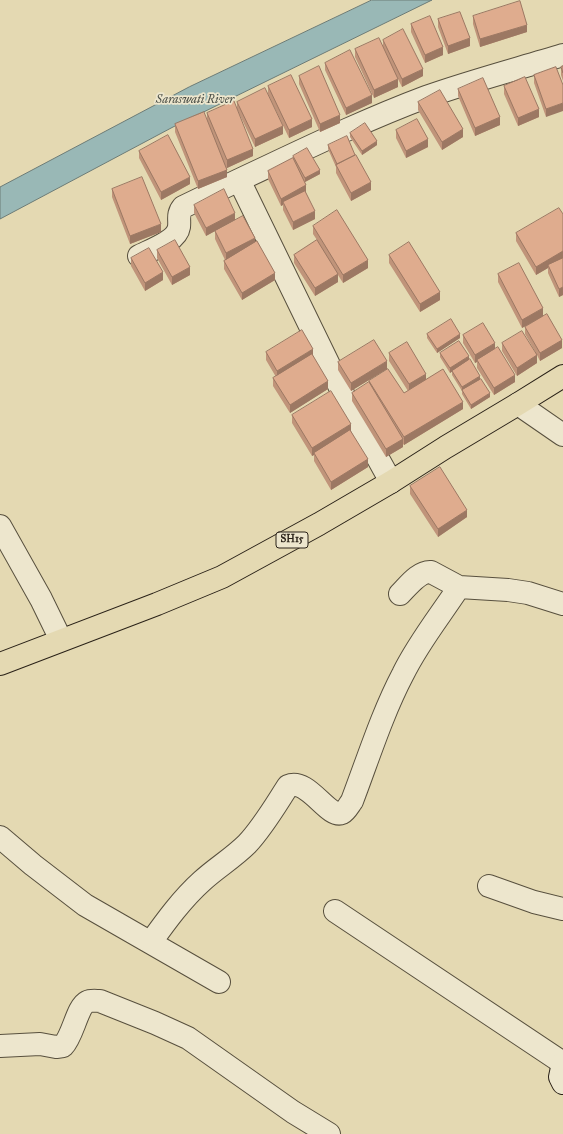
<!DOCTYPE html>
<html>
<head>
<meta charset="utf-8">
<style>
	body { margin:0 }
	canvas { display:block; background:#e4d9b2 }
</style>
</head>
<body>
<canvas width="563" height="1134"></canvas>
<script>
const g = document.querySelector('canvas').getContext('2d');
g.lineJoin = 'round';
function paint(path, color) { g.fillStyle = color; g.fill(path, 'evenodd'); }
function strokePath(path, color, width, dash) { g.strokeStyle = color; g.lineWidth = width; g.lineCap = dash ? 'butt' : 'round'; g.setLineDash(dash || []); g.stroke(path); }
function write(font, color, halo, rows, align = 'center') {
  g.font = font + ' "IM FELL Great Primer",serif'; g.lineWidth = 3.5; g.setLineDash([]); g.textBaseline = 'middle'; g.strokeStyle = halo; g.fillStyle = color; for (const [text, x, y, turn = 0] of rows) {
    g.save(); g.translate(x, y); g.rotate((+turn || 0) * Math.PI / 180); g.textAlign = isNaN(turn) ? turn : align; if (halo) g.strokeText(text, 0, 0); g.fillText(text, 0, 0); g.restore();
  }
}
const water = new Path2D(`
	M372,0H432L173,127L0,219V187L189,87Z`);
paint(water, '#99b8b6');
strokePath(water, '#6d7c77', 1);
const street = new Path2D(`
	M139,256C151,250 177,241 179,227C180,219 177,214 183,207L239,180
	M518,404L563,435
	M391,482L349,406L239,180C301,151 362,121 426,97C471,81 517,69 563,55
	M0,526L41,599L61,640
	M400,594C408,586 419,571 431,572L459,587L508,590L528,593L563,604
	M0,837L33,865L85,905L219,982
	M489,886L534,902L563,909
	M335,911L563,1063
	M151,942C166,921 182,899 202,881C216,868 233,858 247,844C263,827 275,806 288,786C308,777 328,819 342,813C346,811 349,805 352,801C368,759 382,714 403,674C418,643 440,616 459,587
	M0,1046L40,1044L56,1047L63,1046C73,1036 77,1007 87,1002C91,1000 96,1001 100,1001L155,1023L188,1038L293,1112L329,1134`);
const secondary = new Path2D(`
	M563,1063L560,1077L563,1083`);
const primary = new Path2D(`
	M0,664L157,604L222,577L319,524L391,482L446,447L518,404L563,376`);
strokePath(street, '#58503e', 24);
strokePath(secondary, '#2a2218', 24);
strokePath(primary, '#2a2218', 24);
strokePath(street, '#ede6cd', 22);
strokePath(secondary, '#ede6cd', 22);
strokePath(primary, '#e4d9b2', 22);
paint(new Path2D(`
	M473,16L527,32L480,47L473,24Z
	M438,19L470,46L448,54L438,27Z
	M411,24L443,55L425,63L411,32Z
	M383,40L423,76L402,87L396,75L398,87L374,98L355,57V49L383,46Z
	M325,63L372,103L346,115L325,70Z
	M563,66V81L561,75V67Z
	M556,67L546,117L534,83V75Z
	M299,76L340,123L320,132L299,84Z
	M268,86L312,127L289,138L268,94Z
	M504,86L539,117L518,126L504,94Z
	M458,89L500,125L475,136L458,96Z
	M237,102L283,134L255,147L237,109Z
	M418,102L463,137L442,150L418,110Z
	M207,113L253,156L227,168V177L198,189L175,132V124L207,120Z
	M396,130L428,147L406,158L396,138Z
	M350,133L377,145L362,155L350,137Z
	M328,145L371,190L351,201L336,173V167L328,149Z
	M139,151L190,184L161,200L139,158Z
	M293,156L320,174L305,182L306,193L315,219L293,230L283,210V205L281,206L268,179V171L293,158Z
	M112,189L161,232L130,244L112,197Z
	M194,205L235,220L206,236L194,213Z
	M563,214V295L559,297L548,273V268L536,275L516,241V233Z
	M313,226L368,268L343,283L338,275V282L315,296L294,263V255L317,240L313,234Z
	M215,231L255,243L275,280L242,300L224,269V261L225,260L215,239Z
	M157,250L190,275L172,285L157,258Z
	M389,255L440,300L420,312L389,263Z
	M131,258L163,280L145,291L131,266Z
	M498,274L543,316L562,348L540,361L537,355V363L517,376L502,351V343L536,353L525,334V327L538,319L522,328L498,282Z
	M427,334L460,338L437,353L427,338Z
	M463,335L495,349L515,382L494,395L477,368V362L475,363L463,343Z
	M266,352L313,357L328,389L290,413L273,386V378L276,377L266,360Z
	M389,353L426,379L463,409L404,445L403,444V447L386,457L352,401V393L369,383V381L404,393L408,391L389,361Z
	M440,353L469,360L490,397L471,409L462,394V391L452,375V371L450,373L440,357Z
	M338,362L387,369L351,391L338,370Z
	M292,415L351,431L368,467L331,490L314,461V455L312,456L292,423Z
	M410,486L467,517L438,537L410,494Z`), '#c0947a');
paint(new Path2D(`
	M527,25V32L480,47V39Z
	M470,38V46L448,54V46Z
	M443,47V55L425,63V55Z
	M423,69V76L402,87V79Z
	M398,79V87L374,98V90Z
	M372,95V103L346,115V108Z
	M563,103V111L546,117V109Z
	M539,109V117L518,126V118Z
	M340,115V123L320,132V124Z
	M500,117V125L475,136V128Z
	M312,119V127L289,138V130Z
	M283,126V134L255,147V139Z
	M463,129V137L442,150V142Z
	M428,139V147L406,158V151Z
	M377,141V145L362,155V151Z
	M253,149V156L227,168V160Z
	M227,170V177L198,189V181Z
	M320,170V174L305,182V178Z
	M190,177V184L161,200V192Z
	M371,182V190L351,201V193Z
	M306,185V193L283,202V205L281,206V199Z
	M315,211V219L293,230V222Z
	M235,213V220L206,236V228Z
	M161,224V232L130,244V236Z
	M255,238V246L226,261V253Z
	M563,251V259L548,265V268L536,275V267Z
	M368,260V268L343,283V275Z
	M190,267V275L172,285V277Z
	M163,272V280L145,291V283Z
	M275,273V280L242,300V293Z
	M338,274V282L315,296V288Z
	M563,287V295L559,297V289Z
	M440,292V300L420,312V304Z
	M543,308V316L522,328V320Z
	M460,334V338L437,353V349Z
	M562,340V348L540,361V353Z
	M495,343V351L477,360V362L475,363V355Z
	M313,349V357L277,379V371Z
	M537,355V363L517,376V368Z
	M469,356V361L450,373V368Z
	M387,361V369L351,391V383Z
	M426,374V382L409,392V384Z
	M515,375V382L494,395V388Z
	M480,376V380L462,391V387Z
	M328,381V389L290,413V405Z
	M490,393V397L471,409V405Z
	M463,402V409L404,445V437Z
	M351,424V432L314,453V455L312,456V448Z
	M403,439V447L386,457V449Z
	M368,459V467L331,490V482Z
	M467,510V517L438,537V529Z`), '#9c7863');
const building = new Path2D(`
	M520,1L527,25L480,39L473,16Z
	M460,12L470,38L448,46L438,19Z
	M430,16L443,47L425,55L411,24Z
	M403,29L423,69L402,79L383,40Z
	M379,38L398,79L374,90L355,49Z
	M350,50L372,95L346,108L325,63Z
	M319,66L340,115L320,124L299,76Z
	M563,66V73L561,67Z
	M556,67L563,85V103L546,109L534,75Z
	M291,75L312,119L289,130L268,86Z
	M525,77L539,109L518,118L504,86Z
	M483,78L500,117L475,128L458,89Z
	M265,88L283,126L255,139L237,102Z
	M440,90L463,129L442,142L418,102Z
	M234,101L253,149L227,160L207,113Z
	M204,112L227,170L198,181L175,124Z
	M417,119L428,139L406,151L396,130Z
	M365,123L377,141L362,151L350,133Z
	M168,135L190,177L161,192L139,151Z
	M347,136L355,155L337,164L328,145Z
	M307,148L320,170L305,178L293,156Z
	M356,155L371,182L351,193L336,165Z
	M293,158L306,185L281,199L268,171Z
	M142,177L161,224L130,236L112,189Z
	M224,189L235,213L206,228L194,205Z
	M305,191L315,211L293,222L283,202Z
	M559,208L563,214V251L536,267L516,233Z
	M337,210L368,260L343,275L313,226Z
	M243,216L255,238L226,253L215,231Z
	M175,240L190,267L172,277L157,250Z
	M317,240L338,274L315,288L294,255Z
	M257,241L275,273L242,293L224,261Z
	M409,242L440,292L420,304L389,255Z
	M149,248L163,272L145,283L131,258Z
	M563,258V287L559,289L548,265Z
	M519,263L543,308L522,320L498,274Z
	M547,314L562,340L540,353L525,327Z
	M451,319L460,334L437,349L427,334Z
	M483,323L495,343L475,355L463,335Z
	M302,330L313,349L277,371L266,352Z
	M522,331L537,355L517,368L502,343Z
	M374,340L387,361L351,383L338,362Z
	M459,341L469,356L450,368L440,353Z
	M407,342L426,374L409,384L389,353Z
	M498,347L515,375L494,388L477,360Z
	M312,354L328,381L290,405L273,378Z
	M470,359L480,376L462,387L452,371Z
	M388,369L404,393L443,369L463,402L404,437L369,381Z
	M481,379L490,393L471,405L462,390Z
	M369,382L403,439L386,449L352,393Z
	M331,391L351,424L312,448L292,415Z
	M350,430L368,459L331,482L314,453Z
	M440,467L467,510L438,529L410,486Z`);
paint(building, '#dfac8e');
strokePath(building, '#9c7863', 1);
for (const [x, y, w] of [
	[292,540,32]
]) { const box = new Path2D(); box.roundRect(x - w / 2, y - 8, w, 16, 3); g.fillStyle = '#ede6cd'; g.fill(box); strokePath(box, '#2a2218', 1); }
write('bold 10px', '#2a2218', null, [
	["SH15",292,540]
]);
write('italic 12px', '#4b4f47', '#ede6cd', [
	["Saraswati River",195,100]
]);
</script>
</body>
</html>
